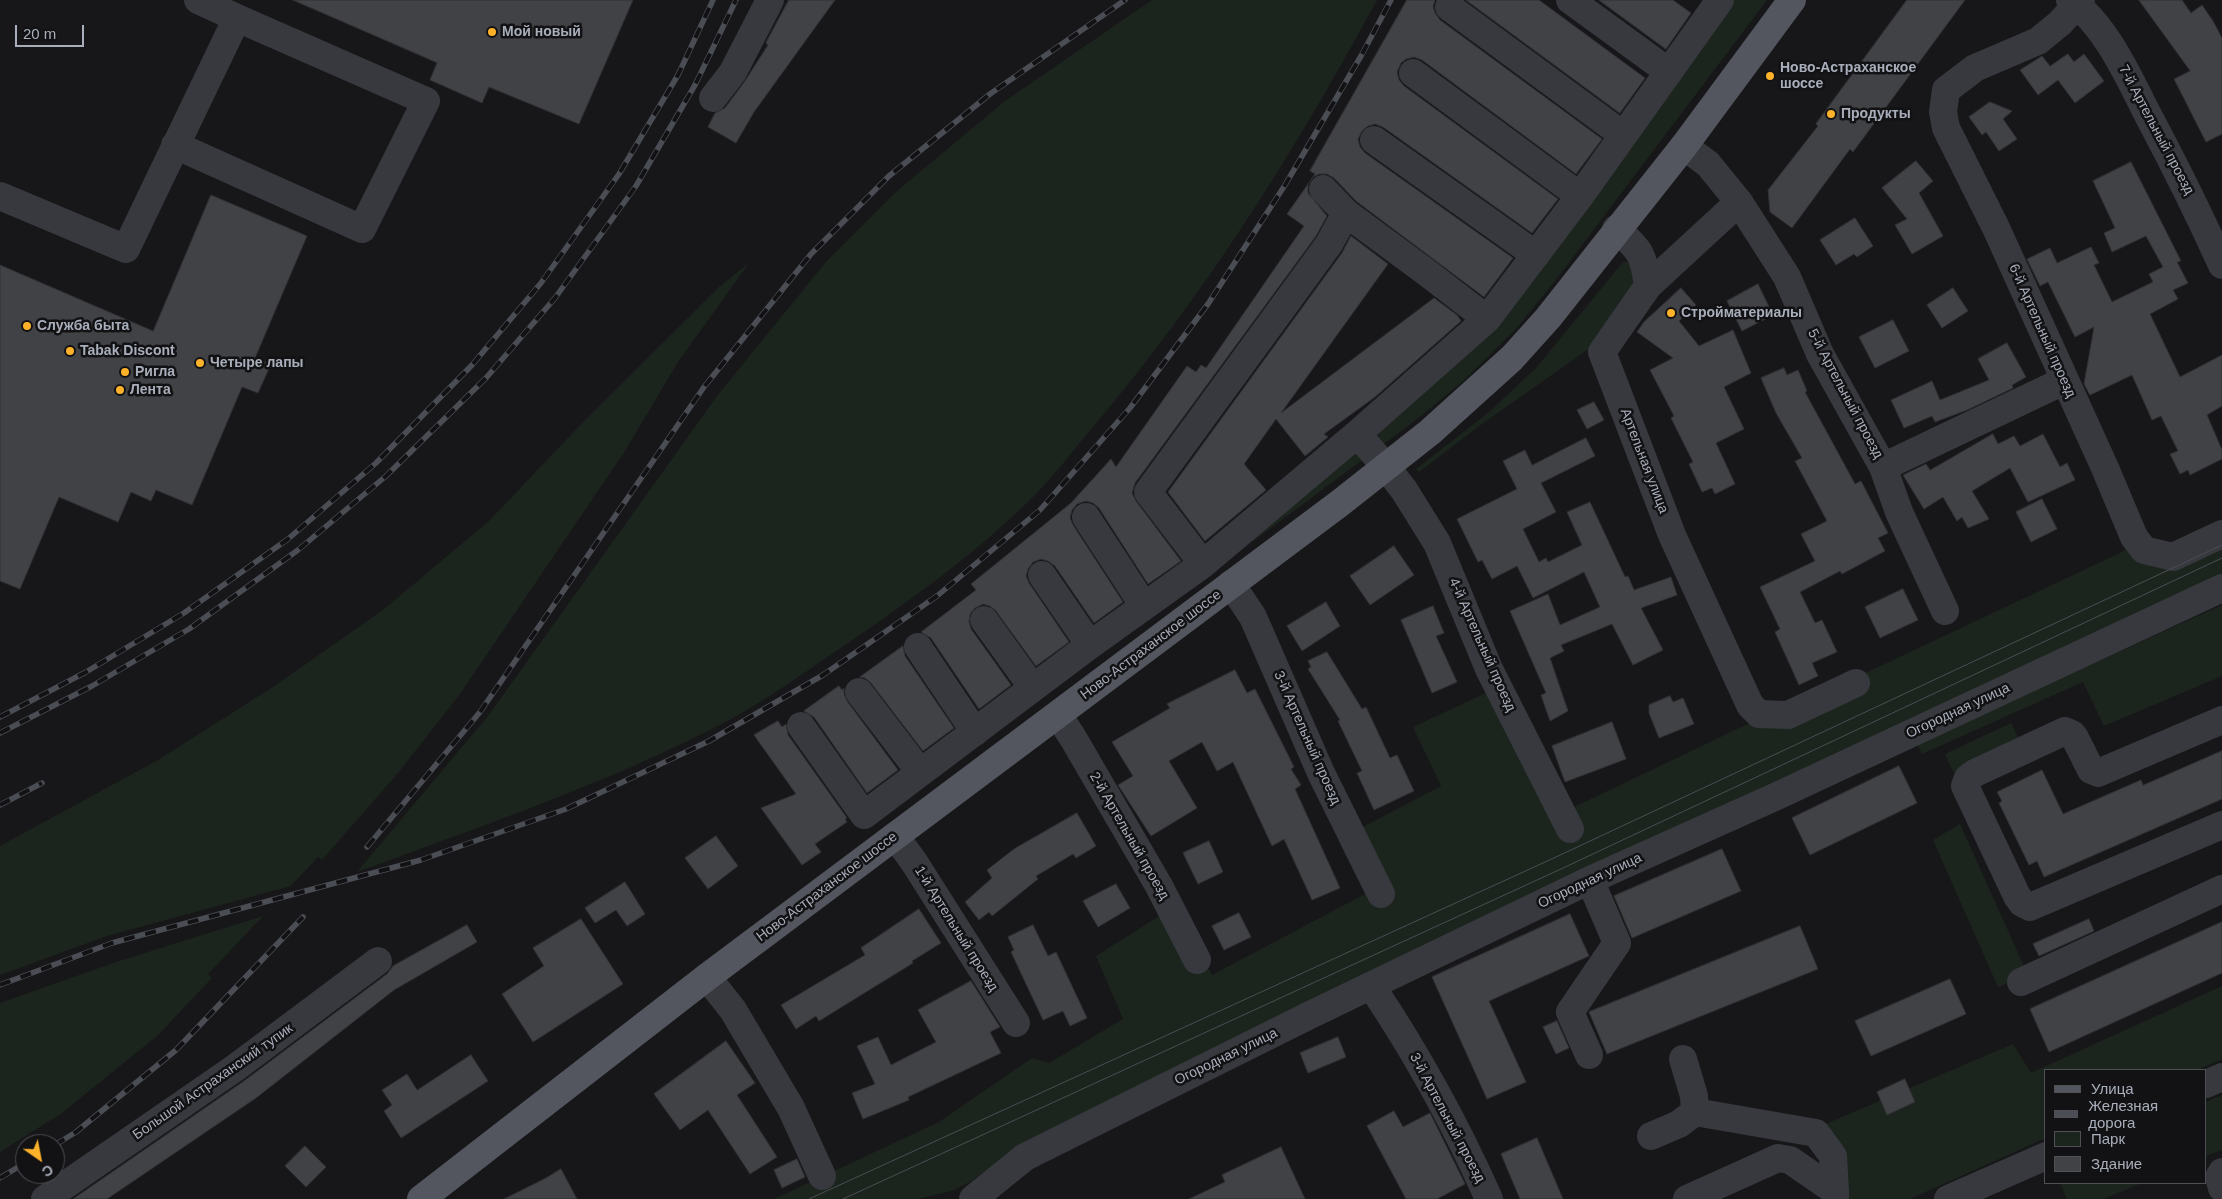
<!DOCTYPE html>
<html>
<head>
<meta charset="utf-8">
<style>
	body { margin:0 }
	#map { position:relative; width:2222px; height:1199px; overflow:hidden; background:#171719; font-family:Arial,sans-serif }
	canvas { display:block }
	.legend { position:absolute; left:2044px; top:1069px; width:162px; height:115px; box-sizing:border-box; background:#121214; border:1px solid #4e5056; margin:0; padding:6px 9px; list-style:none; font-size:15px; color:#a8aeba }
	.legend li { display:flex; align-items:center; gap:10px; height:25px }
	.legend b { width:25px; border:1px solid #4e5056 }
	.north { position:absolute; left:15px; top:1134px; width:50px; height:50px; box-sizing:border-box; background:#121214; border:1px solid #4e5056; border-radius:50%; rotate:147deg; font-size:14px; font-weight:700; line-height:20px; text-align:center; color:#a8aeba }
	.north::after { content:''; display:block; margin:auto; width:18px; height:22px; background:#feb229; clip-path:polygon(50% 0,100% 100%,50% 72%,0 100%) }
	.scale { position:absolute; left:15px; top:25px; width:69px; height:22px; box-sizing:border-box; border:2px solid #a8aeba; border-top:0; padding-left:6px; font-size:15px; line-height:18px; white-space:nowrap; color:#a8aeba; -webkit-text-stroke:4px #121214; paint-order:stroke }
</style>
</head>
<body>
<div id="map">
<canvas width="2222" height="1199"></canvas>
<ul class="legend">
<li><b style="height:6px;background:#53565e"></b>Улица</li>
<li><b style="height:6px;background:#4a4d54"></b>Железная дорога</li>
<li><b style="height:14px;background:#1c251d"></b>Парк</li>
<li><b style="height:14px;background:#414246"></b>Здание</li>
</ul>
<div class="north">С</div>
<div class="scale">20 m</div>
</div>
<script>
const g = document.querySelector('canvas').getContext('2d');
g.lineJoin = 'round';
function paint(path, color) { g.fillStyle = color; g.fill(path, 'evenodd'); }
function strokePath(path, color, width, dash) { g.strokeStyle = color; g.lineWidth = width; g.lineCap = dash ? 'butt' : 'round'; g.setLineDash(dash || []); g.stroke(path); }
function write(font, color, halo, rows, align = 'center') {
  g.font = font + ' Arial,sans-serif'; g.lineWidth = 5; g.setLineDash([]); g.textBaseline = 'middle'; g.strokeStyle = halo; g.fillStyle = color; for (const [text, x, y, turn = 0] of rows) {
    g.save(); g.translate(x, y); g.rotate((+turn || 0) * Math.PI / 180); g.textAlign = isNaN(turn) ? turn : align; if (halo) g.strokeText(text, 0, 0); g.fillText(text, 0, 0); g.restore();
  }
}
paint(new Path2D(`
	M1152,0H1377C1296,150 1203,298 1092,428C1071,453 1051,480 1028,502C971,557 907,603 842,647C798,677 754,709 706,732C594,788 474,829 357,872L488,716L717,396L825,263L897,191L1005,101Z
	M1731,0H1767L1555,281L1515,330L1462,382L1416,420L1252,542L1248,535L1495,319Z
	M1623,262H1628L1638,276L1607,336L1482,424L1419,472L1416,469L1489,412L1536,368Z
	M749,263L678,362L625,451L460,694L398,773L322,860L318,857L291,886L107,936L0,975V846L158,760L273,687L383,610L489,521L586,419L719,287Z
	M2130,540L2136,550L2222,540V576L1018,1149L970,1182L951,1191L917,1199H774L939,1122L1032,1058L1049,1063L1123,1019L1096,956L1175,906L1212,975L1365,894L1338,840L1441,786L1413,727L1488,692L1572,808L1756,720L1855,678L2124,551Z
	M2222,605V676L2104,726L2083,682L1922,754L1917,744Z
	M2011,723L2021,743L1954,774L1945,754Z
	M1960,824L2028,975L1998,987L1933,840Z
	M263,916L208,974L212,978L157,1036L62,1113L0,1152V1003L116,962Z
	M2222,986V1059L2197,1070H2046V1138L1910,1199H1838L1821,1126L2013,1044L2031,1073Z
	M2222,1095V1150L2206,1156V1102Z
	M2060,1183H2142L2103,1199H2067Z`), '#1c251d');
const building = new Path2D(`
	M293,0H633L579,124L489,87L482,103L430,80L437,63Z
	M789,0H835L754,112L736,143L708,127L715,113L725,108L745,81L768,45L766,43Z
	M1407,0H1435L1433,6L1435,13L1440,20L1602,139L1576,174L1422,60L1414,57L1406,59L1401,63L1397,72L1399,80L1404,86L1558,199L1532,233L1383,127L1375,124L1368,126L1362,131L1358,139L1360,147L1365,153L1513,258L1484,297L1356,201L1334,178L1327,174H1319L1313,177L1308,184V193L1327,216L1316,236L1135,483L1132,493L1136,501L1181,561L1148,584L1099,508L1093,503L1086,501L1077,504L1072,510L1070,518L1073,525L1123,602L1094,623L1055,566L1048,561L1041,559L1033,562L1028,569L1026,576L1029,583L1069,642L1036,666L996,611L990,606L983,604L975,608L970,614L969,622L971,629L1011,685L979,709L931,638L921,632L976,590L971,584L1071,503L1111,459L1116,467L1187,366L1196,372L1201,365L1206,368L1304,226L1287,214L1315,174L1310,171Z
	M1466,0H1539L1645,78L1620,113Z
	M1599,0H1673L1691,13L1666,49Z
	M1907,0H1965L1853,152L1850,149L1792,228L1770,212L1768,190L1818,126L1816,124Z
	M2139,0H2182L2191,13L2202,5L2213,21L2222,38V134L2206,142L2174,79L2190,71Z
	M2068,54L2074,62L2084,54L2104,81L2075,103L2058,80L2038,95L2020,70L2042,56L2050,66Z
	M1990,102L2012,111L2003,119L2017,139L1999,151L1986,132L1982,135L1969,117Z
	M1916,161L1933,181L1919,193L1943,236L1912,254L1895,225L1907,219L1882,188Z
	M2131,162L2181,261L2177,262L2188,283L2173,290L2178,299L2150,314L2180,377L2222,355V406L2207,415L2222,450V459L2190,475L2188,470L2180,474L2170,454L2178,451L2161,416L2152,420L2132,375L2090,395L2084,384L2094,327L2075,337L2048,282L2040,286L2027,259L2050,248L2057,263L2091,247L2099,263L2094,265L2112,302L2153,282L2149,274L2163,267L2146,236L2112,252L2104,233L2115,228L2093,181Z
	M211,195L307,236L255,358L271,364L258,393L242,387L192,505L156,490L151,501L131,492L118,522L59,497L20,589L0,581V265L153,331Z
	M1855,218L1873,246L1857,257L1854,254L1836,265L1820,240Z
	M1351,236L1388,264L1281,413L1434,298L1457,315L1461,321L1375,397L1324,434L1328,437L1305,456L1276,419L1244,464L1266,490L1205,541L1168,492L1342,253Z
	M1758,284L1773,315L1742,331L1727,301Z
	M1681,288L1696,305L1679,321L1699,346L1733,330L1751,373L1724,387L1744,429L1716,443L1735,484L1715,494L1712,488L1702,492L1689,464L1693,462L1671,418L1674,416L1650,370L1673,358L1637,332L1644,322Z
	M1953,288L1968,311L1942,328L1927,305Z
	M1893,320L1909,351L1875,368L1859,337Z
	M2007,343L2026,377L2012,385L2013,388L1967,410L1935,422L1932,416L1904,428L1891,400L1932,381L1940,400L1989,380L1978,359Z
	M1784,368L1787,375L1798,370L1807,391L1805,392L1855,484L1861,481L1888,533L1878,538L1885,551L1842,574L1840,571L1800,592L1815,623L1822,620L1837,652L1812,663L1818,676L1799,685L1775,632L1780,629L1760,587L1815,561L1801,534L1827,521L1795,461L1802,458L1776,413L1761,378Z
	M1594,402L1604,420L1587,429L1577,410Z
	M1993,434L1998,444L2014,436L2020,446L2043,434L2060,467L2067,463L2075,480L2028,502L2010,468L1972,491L1989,519L1968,528L1962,517L1957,521L1943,497L1924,509L1903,475L1926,464L1930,470Z
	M1586,438L1595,456L1541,483L1556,512L1523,529L1539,562L1546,558L1548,562L1582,545L1567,512L1590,502L1625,577L1628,576L1634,590L1671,577L1677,595L1641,608L1663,650L1633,665L1612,624L1561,645L1564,651L1550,658L1568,711L1550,721L1541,695L1546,693L1510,611L1548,594L1560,625L1600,607L1584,572L1533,598L1517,566L1492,579L1482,560L1478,562L1457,519L1517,489L1503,461L1525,450L1532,465Z
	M2042,499L2057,529L2031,542L2016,512Z
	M1394,546L1414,575L1370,605L1350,576Z
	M1903,589L1918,620L1880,638L1865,607Z
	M1326,602L1340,626L1302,651L1287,626Z
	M1433,606L1444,633L1436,636L1457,682L1432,693L1401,620Z
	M903,646L905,656L954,728L923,751L871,683L865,678L860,677Z
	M1327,652L1362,709L1366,707L1390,758L1397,755L1414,791L1374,810L1357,773L1362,771L1338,721L1340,720L1308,669L1311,667L1308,661Z
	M1235,670L1247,693L1255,689L1294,767L1291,769L1301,785L1295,789L1340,888L1312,900L1284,839L1272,846L1233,762L1217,771L1202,742L1169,761L1197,808L1151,836L1118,785L1133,776L1112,742L1170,708L1167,704Z
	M839,686L842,690L844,688V694L847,701L898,770L867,793L814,717L804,711Z
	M1670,696L1673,702L1683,698L1694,724L1659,738L1649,713V705Z
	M778,721L782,727L786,724L788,735L847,818L845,819L847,822L815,844L821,852L802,865L761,808L796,794L754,735Z
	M1612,722L1626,759L1565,782L1552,746Z
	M2222,751V799L2044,877L2037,861L2029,865L1999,803L2002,801L1997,792L2042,770L2063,814L2141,780L2143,785Z
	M1899,766L1917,803L1810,855L1792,818Z
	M1077,813L1096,846L1076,858L1073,854L1036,876L1038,879L992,916L989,912L979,920L965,902L992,878L987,870L1014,849Z
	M716,836L738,866L708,889L685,858Z
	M1209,841L1223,872L1198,884L1183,853Z
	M1722,849L1741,891L1632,938L1614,896Z
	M625,882L645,914L627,926L616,910L595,923L585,908Z
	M1116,884L1130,908L1098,927L1083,901Z
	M919,909L941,943L912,961L913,963L819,1021L816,1016L796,1029L781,1005L865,955L861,948Z
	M1239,913L1251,937L1224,950L1212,926Z
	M1570,914L1589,956L1489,1001L1526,1082L1487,1099L1432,977Z
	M581,919L623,984L533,1042L502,994L544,966L533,948Z
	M2089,919L2094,931L2039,956L2033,944Z
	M2222,922V973L2049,1052L2030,1009Z
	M467,925L477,942L394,990L256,1098L107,1199H73L244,1081L387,974L393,966Z
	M1033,925L1048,956L1056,952L1087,1018L1070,1026L1063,1011L1043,1020L1011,952L1014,950L1008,937Z
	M1800,926L1818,969L1607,1054L1589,1012Z
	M1950,979L1966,1014L1871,1056L1855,1021Z
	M971,981L1000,1027L990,1032L1001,1053L908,1097L909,1100L863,1119L852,1093L875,1084L857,1046L878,1037L891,1065L936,1042L918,1010Z
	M1557,1021L1569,1048L1556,1054L1543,1027Z
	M1338,1037L1346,1057L1308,1073L1300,1053Z
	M726,1041L755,1083L737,1095L777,1157L750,1174L708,1110L680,1130L654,1094Z
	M471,1055L488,1081L401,1138L384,1111L392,1105L382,1090L407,1074L417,1090Z
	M1905,1079L1915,1102L1887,1115L1877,1092Z
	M1394,1111L1403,1127L1430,1113L1465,1184L1437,1199H1406L1367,1126Z
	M1537,1138L1563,1199H1520L1501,1154Z
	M305,1146L326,1167L306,1187L285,1166Z
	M1281,1147L1305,1199H1189L1225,1182L1222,1175Z
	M797,1159L805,1177L782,1188L774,1170Z
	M561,1169L577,1199H504L546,1178Z`);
paint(building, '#414246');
strokePath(building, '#313135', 1);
strokePath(new Path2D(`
	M1570,0L1669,72
	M2070,0C2106,25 2128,76 2148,115C2174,164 2199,214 2222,265
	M2081,0L2060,23L2038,41L1975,68L1946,90L1943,112L1946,128L1996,228L2105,468L2134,537L2144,550L2173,557L2222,534
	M1449,7L1623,135
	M1413,73L1580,196
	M713,98L733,72L770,0
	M1374,140L1536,255
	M175,145L362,229L426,101L237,18
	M1684,146L1708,164L1739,202L1787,277L1820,354L1883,467L1899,512L1945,611
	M1323,189L1346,213L1426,272L1487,319
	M0,196L126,249L237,18L198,0
	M1616,229C1640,249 1644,255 1648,286L1602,352L1672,535L1750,705L1759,714L1788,715L1856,683
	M1648,286L1739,202
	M1883,467L2053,386L2065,383
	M1086,517L1144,606
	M1203,564L1148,492L1329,244L1346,213
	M1042,575L1090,645
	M1231,584L1253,617L1321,773L1381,894
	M984,620L1033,688
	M918,647L975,732
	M859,692L920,772
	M1058,715L1073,738L1159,886L1197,960
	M2222,720L2098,773L2091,770L2075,738L2072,734L2065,731L1975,773L1968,778L1965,786L2017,896L2022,903L2030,907L2222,825
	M801,726L864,815L1090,645L1203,564L1357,434
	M1570,829L1489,669L1437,543L1404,490L1386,467L1357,434L1487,319L1580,196L1720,0
	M895,836L914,862L1016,1023
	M707,977L733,1010L791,1108L822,1176
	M2021,982L2222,889
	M1372,987C1417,1054 1456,1125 1489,1199
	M1589,1055L1570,1012L1617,943L1590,880
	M2206,1084L2222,1077
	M1695,1112L1816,1133L1833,1156L1835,1191
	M1651,1136L1679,1124L1695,1112L1694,1096L1683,1059
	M2222,1172L2219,1177L2222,1188
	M45,1199L235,1068L378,961
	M973,1199L1025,1157L1308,1016L1590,880L1777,796L2222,588
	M1687,1199L1778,1158L1790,1160L1835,1191V1199
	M1948,1199L2046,1156`), '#37393e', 28);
strokePath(new Path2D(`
	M421,1199L707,977L1340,503L1430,432L1512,358L1548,318L1684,146L1792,0`), '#53565e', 28);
strokePath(new Path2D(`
	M809,1199L1556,857L2222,545
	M843,1199L1561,869L2222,558`), '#4a4d54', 1);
const rail = new Path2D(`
	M0,717L86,672L184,613L288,539L376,463L472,365L541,283L619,174L678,75L713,0
	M0,733L92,686L189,629L298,550L386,476L486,378L555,298L636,186L695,85L736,0
	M0,805L42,783
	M367,847L480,712L704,387L811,254L889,176L990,94L1125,0
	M0,985L112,943L421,860L566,809L709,741L823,675L937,596L1040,510L1130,408L1208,304L1285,185L1361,56L1391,0
	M55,1145L76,1132L176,1050L303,917
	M0,1178L25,1163`);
strokePath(rail, '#4a4d54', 5.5);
strokePath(rail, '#121214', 4, [11]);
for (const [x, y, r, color] of [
	[492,32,5,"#feb229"],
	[1770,76,5,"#feb229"],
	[1831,114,5,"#feb229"],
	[1671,313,5,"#feb229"],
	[27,326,5,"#feb229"],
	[70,351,5,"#feb229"],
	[200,363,5,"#feb229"],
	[125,372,5,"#feb229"],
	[120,390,5,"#feb229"]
]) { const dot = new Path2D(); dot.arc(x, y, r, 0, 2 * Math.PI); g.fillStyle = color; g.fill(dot); strokePath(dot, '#121214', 2); }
write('bold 14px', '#a8aeba', '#121214', [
	["Мой новый",502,32],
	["Ново-Астраханское",1780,68],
	["шоссе",1780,84],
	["Продукты",1841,114],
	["Стройматериалы",1681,313],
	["Служба быта",37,326],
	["Tabak Discont",80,351],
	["Четыре лапы",210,363],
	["Ригла",135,372],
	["Лента",130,390]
], 'left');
write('14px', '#a8aeba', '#121214', [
	["7-й Артельный проезд",2156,130,62],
	["6-й Артельный проезд",2042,331,66],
	["5-й Артельный проезд",1845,394,62],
	["Артельная улица",1644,461,69],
	["Ново-Астраханское шоссе",1151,645,-37],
	["4-й Артельный проезд",1482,645,66],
	["Огородная улица",1958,711,-25],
	["3-й Артельный проезд",1307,738,66],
	["2-й Артельный проезд",1129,836,60],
	["Огородная улица",1590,881,-25],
	["Ново-Астраханское шоссе",827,887,-37],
	["1-й Артельный проезд",956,929,58],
	["Огородная улица",1226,1057,-26],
	["Большой Астраханский тупик",213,1082,-35],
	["3-й Артельный проезд",1447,1118,62]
]);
</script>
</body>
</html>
